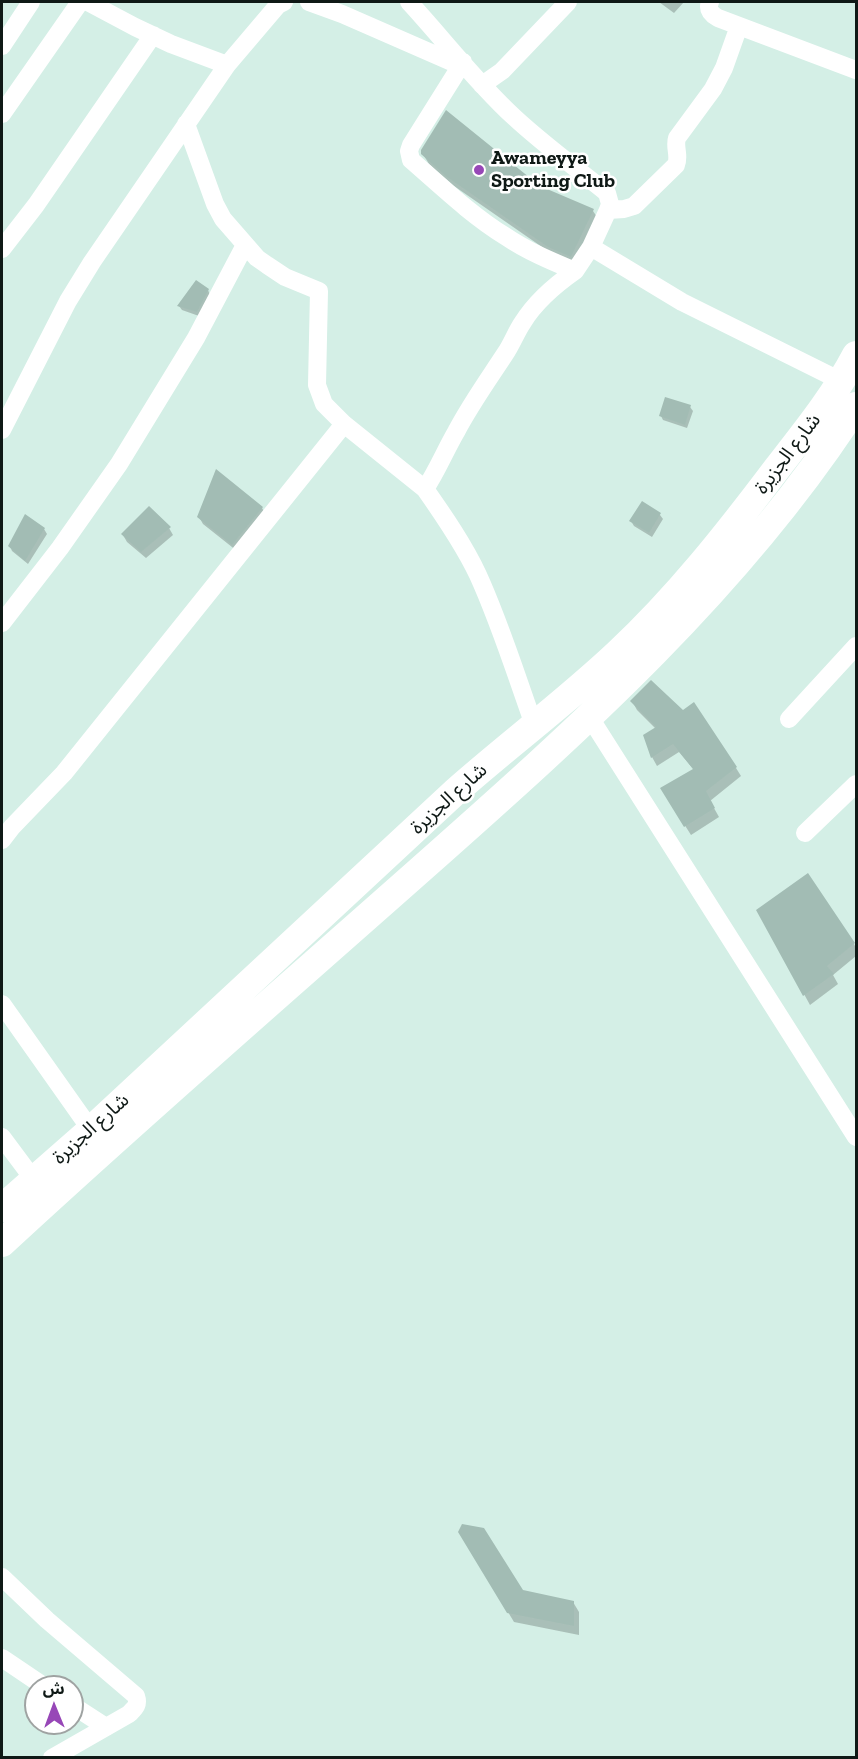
<!DOCTYPE html>
<html>
<head>
<meta charset="utf-8">
<style>
	body { margin:0 }
	#map { position:relative; width:858px; height:1759px; overflow:hidden; background:#d4efe6; font-family:"Zilla Slab","Noto Sans Arabic",serif }
	canvas { display:block }
	.frame { position:absolute; inset:0; border:3px solid #0f1916; pointer-events:none }
	.north { position:absolute; left:24px; top:1675px; width:60px; height:60px; box-sizing:border-box; background:#fff; border:2px solid #9fa3a2; border-radius:50%; rotate:359deg; font-size:16px; font-weight:700; line-height:24px; text-align:center; color:#0f1916 }
	.north::after { content:''; display:block; margin:auto; width:21px; height:27px; background:#9747b7; clip-path:polygon(50% 0,100% 100%,50% 72%,0 100%) }
</style>
</head>
<body>
<div id="map">
<canvas width="858" height="1759"></canvas>
<div class="frame"></div>
<div class="north">ش</div>
</div>
<script>
const g = document.querySelector('canvas').getContext('2d');
g.lineJoin = 'round';
function paint(path, color) { g.fillStyle = color; g.fill(path, 'evenodd'); }
function strokePath(path, color, width, dash) { g.strokeStyle = color; g.lineWidth = width; g.lineCap = dash ? 'butt' : 'round'; g.setLineDash(dash || []); g.stroke(path); }
function write(font, color, halo, rows, align = 'center') {
  g.font = font + ' "Zilla Slab","Noto Sans Arabic",serif'; g.lineWidth = 5; g.setLineDash([]); g.textBaseline = 'middle'; g.strokeStyle = halo; g.fillStyle = color; for (const [text, x, y, turn = 0] of rows) {
    g.save(); g.translate(x, y); g.rotate((+turn || 0) * Math.PI / 180); g.textAlign = isNaN(turn) ? turn : align; if (halo) g.strokeText(text, 0, 0); g.fillText(text, 0, 0); g.restore();
  }
}
paint(new Path2D(`
	M659,2H684L674,13Z
	M423,154L539,188L593,211L599,220L576,266L555,256L454,186L429,164Z
	M208,290L210,295L199,316L182,310L179,306Z
	M690,407L693,411L687,428L663,420L661,416Z
	M643,503L660,515L663,519L652,537L634,526L631,521Z
	M262,508L266,515L237,551L203,524L199,517Z
	M25,517L44,529L47,534L28,564L12,551L10,546Z
	M169,528L173,535L146,558L127,542L123,535Z
	M632,701L736,768L741,776L710,801L719,817L691,835L667,797L694,770L679,752L657,766L652,757L645,736L656,729L637,710Z
	M758,910L854,944L856,948V956L833,975L838,984L810,1005Z
	M460,1532L522,1591L573,1602L579,1612V1635L514,1622Z`), '#0003');
paint(new Path2D(`
	M446,110L540,186L594,209L571,257L548,247L447,177L421,154V150Z
	M196,280L209,289L197,312L177,306Z
	M665,397L691,405L685,425L659,416Z
	M216,469L263,507L232,545L197,517Z
	M642,501L661,513L649,533L629,521Z
	M149,506L171,527L141,552L121,534Z
	M25,514L45,528L25,561L8,546Z
	M651,680L683,710L694,702L737,767L706,791L715,808L684,827L660,788L693,769L673,744L651,758L643,735L656,727L630,701Z
	M808,873L855,943L827,966L834,974L803,996L756,910Z
	M462,1524L484,1528L523,1590L574,1601V1626L507,1613L458,1532Z`), '#a2bcb4');
strokePath(new Path2D(`
	M88,2L135,27L171,44L227,65
	M309,2L342,14L461,66
	M409,2C444,40 476,82 514,117C543,144 576,168 607,193L610,204L608,210L591,247L575,271C551,261 527,251 505,236C471,215 441,186 411,160L409,151L411,145L463,62
	M710,2C707,10 711,14 718,18L856,70
	M2,46L31,2
	M482,85L502,71L568,2
	M2,114L80,2
	M186,124L215,204L223,219L257,258L267,265L285,277L319,291L317,385L324,404L344,424L425,489
	M608,210L624,209L634,206L676,165C680,156 674,147 677,138L713,89L724,68L739,26
	M591,247L682,302L841,381
	M2,249L36,205L153,35
	M2,430L68,301L92,262L227,65L278,5L284,2
	M2,623L60,548L119,464L196,338L245,245
	M589,716L856,1137
	M789,719L856,646
	M534,725C516,675 500,623 478,575C464,545 444,516 425,489C437,471 445,451 456,432C470,405 488,380 505,354C512,344 516,332 523,322C536,301 555,285 575,271
	M805,833L856,784
	M2,840L12,827L64,773L344,424
	M2,1004L91,1130
	M2,1137L34,1180
	M2,1577L47,1620L136,1696C139,1705 135,1708 129,1714L52,1758
	M2,1658L45,1687
	M72,1705L106,1727`), '#fff', 18);
strokePath(new Path2D(`
	M2,1208L91,1130L455,792C508,745 566,702 618,653C678,597 729,532 778,467C806,431 835,395 856,355
	M2,1243C139,1116 280,994 420,870C579,729 740,586 856,406`), '#fff', 28);
for (const [x, y, r, color] of [
	[479,170,6,"#9747b7"]
]) { const dot = new Path2D(); dot.arc(x, y, r, 0, 2 * Math.PI); g.fillStyle = color; g.fill(dot); strokePath(dot, '#fff', 2); }
write('bold 20px', '#0f1916', '#fff', [
	["Awameyya",491,158],
	["Sporting Club",491,181]
], 'left');
write('20px', '#0f1916', '#fff', [
	["شارع الجزيرة",788,454,-53],
	["شارع الجزيرة",449,799,-42],
	["شارع الجزيرة",91,1129,-42]
]);
</script>
</body>
</html>
